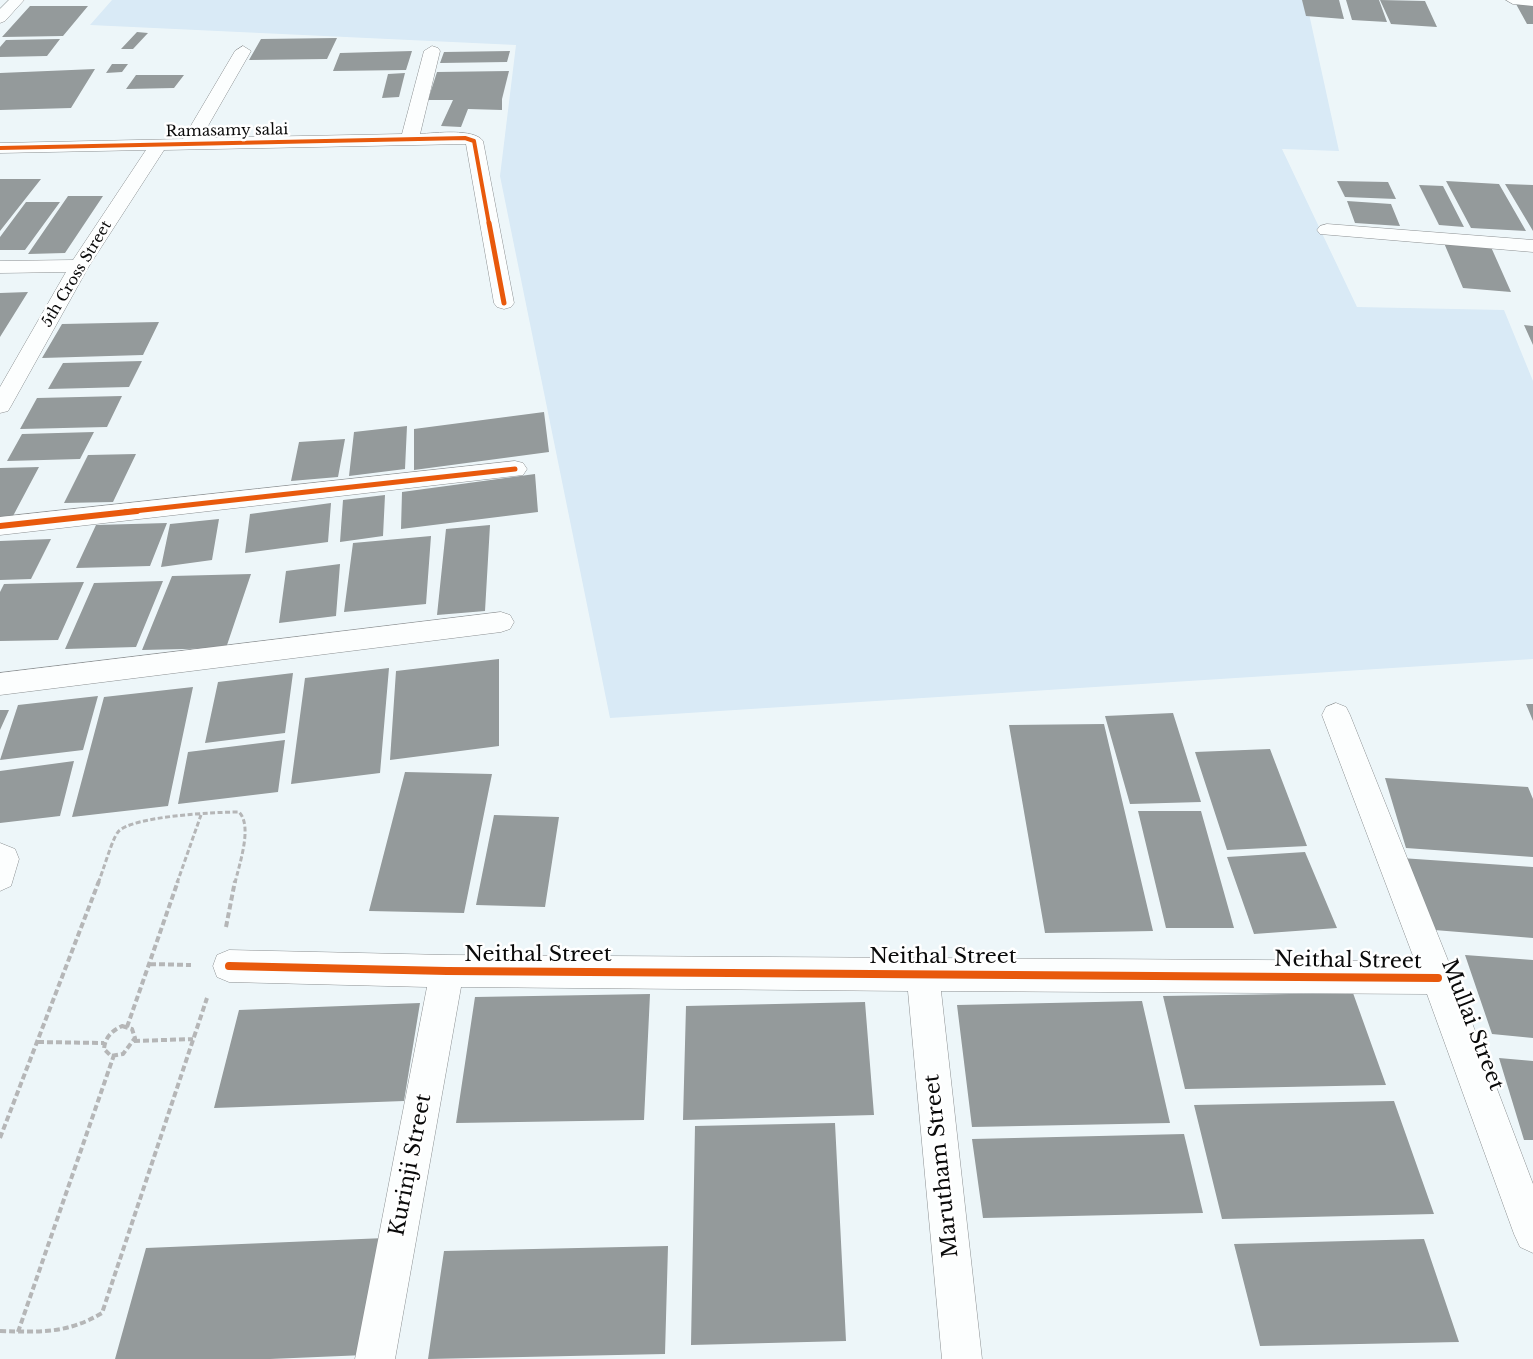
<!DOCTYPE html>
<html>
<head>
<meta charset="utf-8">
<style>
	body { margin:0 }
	canvas { display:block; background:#edf6f9 }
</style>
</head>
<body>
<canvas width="1533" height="1359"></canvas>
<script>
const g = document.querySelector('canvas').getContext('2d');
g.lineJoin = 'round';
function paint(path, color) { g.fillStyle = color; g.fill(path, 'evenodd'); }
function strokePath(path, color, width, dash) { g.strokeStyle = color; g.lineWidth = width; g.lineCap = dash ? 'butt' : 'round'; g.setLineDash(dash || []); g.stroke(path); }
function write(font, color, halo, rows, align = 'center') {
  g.font = font + ' "Libre Baskerville",serif'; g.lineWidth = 5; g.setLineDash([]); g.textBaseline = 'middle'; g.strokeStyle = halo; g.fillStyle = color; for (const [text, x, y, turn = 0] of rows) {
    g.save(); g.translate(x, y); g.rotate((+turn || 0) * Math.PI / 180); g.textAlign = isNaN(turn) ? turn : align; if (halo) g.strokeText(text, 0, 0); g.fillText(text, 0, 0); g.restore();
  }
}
paint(new Path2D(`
	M112,0H1306L1339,151L1282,149L1357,307L1504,310L1533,381V659L610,718L500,176L516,45L90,25Z`), '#d9eaf6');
paint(new Path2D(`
	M1302,0H1339L1344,19L1306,16Z
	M1346,0H1379L1387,22L1352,20Z
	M1380,0L1425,1L1437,27L1391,24Z
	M1516,4L1533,5V24H1527Z
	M30,6H88L63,36L2,37Z
	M137,32L148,33L133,49H121Z
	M337,38L327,59L249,60L261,39Z
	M60,39L47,56L0,57V47L6,40Z
	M412,51L406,70L333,71L340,53Z
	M510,51L507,62L440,63L444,52Z
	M112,64H128L122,72L106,73Z
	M95,69L71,108L0,110V73Z
	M509,71L502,99V110L468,109L461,127L441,126L453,100H428L437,72Z
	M405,73L399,97L382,98L388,74Z
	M136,75H184L174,88L126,89Z
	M0,179H41L0,231Z
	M1337,181L1388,182L1396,199L1345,197Z
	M1446,181L1499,184L1526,231L1471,228Z
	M1505,184L1533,185V231Z
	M1419,185L1443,186L1464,227L1439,225Z
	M68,196H103L65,253L28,254Z
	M1347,201L1391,204L1400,226L1355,223Z
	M26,202H60L25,250H0V237Z
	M1444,243L1491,247L1511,292L1463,288Z
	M28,292L0,337V293Z
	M159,322L143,355L42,358L62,324Z
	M1524,325L1533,326V345Z
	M142,361L129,387L48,389L63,363Z
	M122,396L107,427L20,429L37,398Z
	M544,412L549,452L414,470V429Z
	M407,426L405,469L349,476L354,432Z
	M94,432L80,459L7,461L22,434Z
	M345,439L338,477L291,481L299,442Z
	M136,454L113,502L64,503L88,455Z
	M39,467L13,516L0,517V468Z
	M535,474L538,512L401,529L402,492Z
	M385,495L383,536L340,542L343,500Z
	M331,503L328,542L245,553L250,514Z
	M219,519L212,560L161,567L170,524Z
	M167,523L150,566L76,568L96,525Z
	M490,525L485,611L437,615L446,529Z
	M431,536L426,604L344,612L353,543Z
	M51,539L31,579L0,580V541Z
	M340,564L336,616L279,623L286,571Z
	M251,574L226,648L142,650L172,576Z
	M163,581L136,647L65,649L94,583Z
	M84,582L58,640L0,641V592L4,584Z
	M499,659V746L390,760L396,671Z
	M389,668L380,773L291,784L305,678Z
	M293,673L285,733L205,743L218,682Z
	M193,687L168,806L72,817L104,697Z
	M98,696L83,750L0,760L18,705Z
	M1526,704H1533V721Z
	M0,710H9L0,730Z
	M1173,713L1201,802L1130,804L1105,716Z
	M1104,724L1153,931L1045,933L1009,725Z
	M285,740L278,792L178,804L188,752Z
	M1270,749L1307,846L1227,850L1195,752Z
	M74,761L60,816L0,823V771Z
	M405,772L492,774L464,913L369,911Z
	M1385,778L1528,787L1533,799V857L1406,848Z
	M1138,811H1201L1234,928H1166Z
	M494,815L559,817L545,907L476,905Z
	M1305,852L1337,928L1254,934L1227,857Z
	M1401,858L1533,867V938L1422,929Z
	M1465,955L1533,960V1038L1492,1034Z
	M1353,993L1386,1085L1185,1089L1163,996Z
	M650,994L644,1120L456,1123L475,997Z
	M1142,1001L1170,1123L972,1127L957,1005Z
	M865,1002L874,1115L683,1120L686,1006Z
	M420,1003L404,1101L214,1108L239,1010Z
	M1499,1058L1533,1061V1140H1524Z
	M1394,1101L1434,1214L1222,1219L1194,1105Z
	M835,1123L846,1341L691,1345L695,1126Z
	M1184,1134L1203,1213L983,1218L972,1139Z
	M385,1238L365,1355L270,1359H115L146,1248Z
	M1424,1239L1459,1342L1260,1346L1234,1244Z
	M668,1246L665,1354L428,1359L444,1251Z`), '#949a9b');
const minor = new Path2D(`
	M9,0H24L5,21L0,23V9Z
	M1506,0H1533V6L1513,4Z
	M243,46L251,51L201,138L402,134L424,51L432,46L438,48L440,51L420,134C435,133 474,128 483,141L514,303L511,307L504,309L497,307L494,303L466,144L164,150L89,266L11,406L8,411L0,413V387L66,272L0,273V261L73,260L146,150L0,153V143L183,139L235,51Z
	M1327,224L1533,240V252L1320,234L1317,230L1320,226Z
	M515,461L523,463L527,469L523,475L0,535V517Z
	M501,612L510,615L514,622L510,629L501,632L0,695V673Z
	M1336,703L1346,707L1350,715L1455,978L1533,1184V1253L1520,1247L1514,1234L1427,994L941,991L982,1359H942L908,991L461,987L395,1359H355L427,987L229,982L217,977L213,966L217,955L229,950L447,955L1415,961L1322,715L1326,707Z
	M0,843L15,849L19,859L11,886L0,891Z`);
strokePath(minor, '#8c9092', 1);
strokePath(new Path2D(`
	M98,883C103,872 112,839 118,832C131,816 217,812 239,812C253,826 239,865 235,883
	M177,883L201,815`), '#b5b6b7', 3, [5, 2.5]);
strokePath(new Path2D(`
	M226,927L235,881
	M150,964L191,965
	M122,1026L132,1029L135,1038L123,1054L111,1056L104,1049C105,1037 112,1031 122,1026Z
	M127,1027L178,881
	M134,1041L193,1039
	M38,1042L104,1043
	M0,1138L99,881
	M0,1331C40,1332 67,1334 102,1313L207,998
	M18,1332L114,1055`), '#b5b6b7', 4, [6, 3]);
paint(minor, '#fcfefe');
strokePath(new Path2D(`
	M0,148L465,138L474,141L489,224`), '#e8590c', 4);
strokePath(new Path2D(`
	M489,223L504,303
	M125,512L515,469`), '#e8590c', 5);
strokePath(new Path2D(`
	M0,526L137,511`), '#e8590c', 6);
strokePath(new Path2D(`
	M229,966L447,971L1438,978`), '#e8590c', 8);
write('15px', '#0a0a0a', '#fff', [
	["Ramasamy salai",227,131,-1],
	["5th Cross Street",77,274,-59]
]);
write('21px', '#0a0a0a', '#fff', [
	["Neithal Street",538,955],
	["Neithal Street",943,957],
	["Neithal Street",1348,961,1],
	["Mullai Street",1472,1025,69],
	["Kurinji Street",411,1165,-79],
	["Marutham Street",942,1166,-96]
]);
</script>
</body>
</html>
